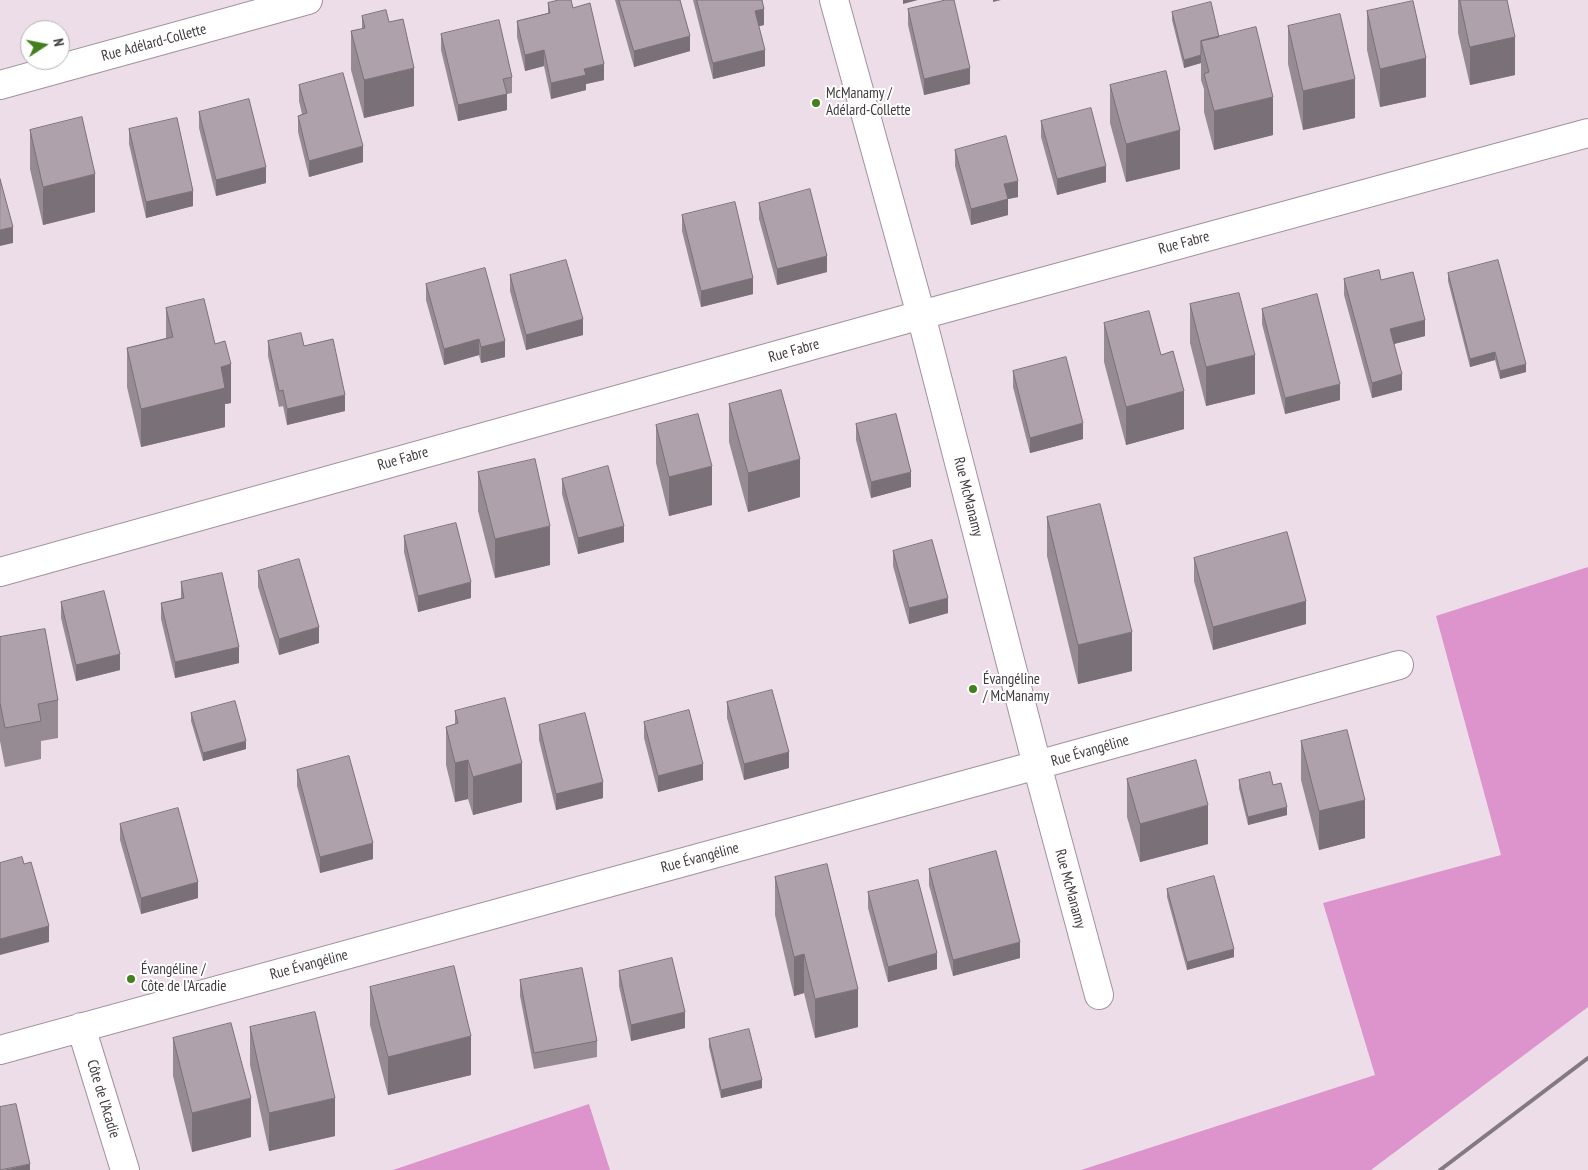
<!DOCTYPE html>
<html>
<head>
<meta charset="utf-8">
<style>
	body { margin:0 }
	#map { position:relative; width:1588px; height:1170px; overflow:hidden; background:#eddde9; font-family:"PT Sans Narrow",sans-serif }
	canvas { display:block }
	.north { position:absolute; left:20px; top:20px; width:50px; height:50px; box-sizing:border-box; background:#fff; border:1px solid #b3b1b2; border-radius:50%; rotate:79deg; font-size:14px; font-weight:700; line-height:20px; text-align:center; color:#413b3f }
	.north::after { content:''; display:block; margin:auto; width:18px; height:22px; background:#43801d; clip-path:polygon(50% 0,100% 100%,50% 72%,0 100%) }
</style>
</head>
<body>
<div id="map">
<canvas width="1588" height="1170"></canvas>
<div class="north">N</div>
</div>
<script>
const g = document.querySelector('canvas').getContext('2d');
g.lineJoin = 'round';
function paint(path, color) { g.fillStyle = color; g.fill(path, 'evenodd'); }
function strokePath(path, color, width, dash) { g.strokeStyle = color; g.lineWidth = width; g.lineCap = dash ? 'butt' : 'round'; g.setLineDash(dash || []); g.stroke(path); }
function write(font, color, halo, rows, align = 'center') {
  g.font = font + ' "PT Sans Narrow",sans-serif'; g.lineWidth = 4; g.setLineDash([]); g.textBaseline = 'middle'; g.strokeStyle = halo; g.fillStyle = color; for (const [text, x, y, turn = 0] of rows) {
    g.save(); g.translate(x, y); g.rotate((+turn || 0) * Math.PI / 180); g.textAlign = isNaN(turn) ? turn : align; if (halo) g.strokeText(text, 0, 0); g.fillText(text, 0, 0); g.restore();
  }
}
paint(new Path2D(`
	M1588,567V1007L1371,1170H1081L1375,1075L1323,903L1501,855L1436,616Z
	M589,1104L610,1170H393Z`), '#dd94cd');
const minor = new Path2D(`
	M0,85L308,0
	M0,572L921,315L1588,133
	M1099,995L1037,765L1399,665`);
const tertiary = new Path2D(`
	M81,1027L125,1170
	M0,1050L1037,765L921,315L834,0`);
strokePath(minor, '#a0929d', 30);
strokePath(tertiary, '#a0929d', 30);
strokePath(minor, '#fff', 28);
strokePath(tertiary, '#fff', 28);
strokePath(new Path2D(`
	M1440,1170L1588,1058`), '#837a81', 4);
paint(new Path2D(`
	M615,0H680L690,51L634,67Z
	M693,0H762L764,25L759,26L765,66L713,79Z
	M1458,0H1507L1515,75L1470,85L1458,33Z
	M548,3L573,8L604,80L586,84V90L551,99L544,66L525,71L517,37V21L548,13Z
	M908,9L970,84L924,95L908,25Z
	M1367,11L1426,97L1380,107L1367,50Z
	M1172,12L1219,37L1273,135L1214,150L1204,112V89L1201,80V63L1184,68L1172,20Z
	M362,16L389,22L414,106L364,118L351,70V31L362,29Z
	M1288,26L1355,118L1303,130L1288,64Z
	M441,34L512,77V93L507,94V110L458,121L441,50Z
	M299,85L363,162L309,177L298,132V116L302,114L299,101Z
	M1110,85L1180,169L1126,182L1110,123Z
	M199,112L266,183L216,196L199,128Z
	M1041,121L1106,182L1057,195L1041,137Z
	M129,129L193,206L146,218L129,144Z
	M30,130L95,212L43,225L30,169Z
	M955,150L1018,197L1008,199V215L971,225L955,166Z
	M759,203L827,272L777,285L759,219Z
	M682,215L753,294L701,307L682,231Z
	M1448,273L1526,372L1500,379L1495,360L1470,367L1448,281Z
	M510,275L583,335L526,350L510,291Z
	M1344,279L1381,280L1425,336L1394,344L1402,390L1372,398L1344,295Z
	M426,284L505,357L481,363L479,355L444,365L426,300Z
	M1190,304L1255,394L1206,406L1190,343Z
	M166,308L215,344L231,403L225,404V427L141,447L127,387V348L166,338Z
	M1262,309L1340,400L1285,414L1262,324Z
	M1104,323L1184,429L1126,445L1104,362Z
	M268,341L304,346L345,411L287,425L283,406L279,407L268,356Z
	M1013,371L1083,439L1030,453L1013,387Z
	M729,404L800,497L748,512L729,442Z
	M856,424L911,487L871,498L856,440Z
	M656,425L712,505L669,516L656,463Z
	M478,472L550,565L495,578L478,511Z
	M562,479L624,542L578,554L562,494Z
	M1047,517L1132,671L1078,684L1047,556Z
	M404,536L471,598L418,612L404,552Z
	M893,551L948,613L909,624L893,566Z
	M1194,558L1306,624L1213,650L1194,581Z
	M258,571L319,643L279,655L258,587Z
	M181,582L239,663L175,678L161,619V603L181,598Z
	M61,602L120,670L76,681L61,618Z
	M0,637L58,700V738L41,741V759L5,767L0,741Z
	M727,702L789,768L744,780L727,718Z
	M455,711L522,802L473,815L468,799L455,802L446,765V727L455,724Z
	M191,713L246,749L203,761L191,721Z
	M644,722L703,780L658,792L644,738Z
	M539,725L603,798L556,810L539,740Z
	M1301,741L1365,838L1319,850L1301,780Z
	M297,770L373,859L320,873L297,786Z
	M1127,779L1208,844L1140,862L1127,817Z
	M1239,780L1273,785L1287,815L1248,825L1239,788Z
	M120,824L198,898L141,914L120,840Z
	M929,869L1020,958L953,976L929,885Z
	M775,877L858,1027L815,1038L804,993L794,996L775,915Z
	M1167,889L1234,957L1187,970L1167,897Z
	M868,892L937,969L888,982L868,908Z
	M619,971L685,1028L631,1041L619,986Z
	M520,980L597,1041V1057L534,1069L520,996Z
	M370,987L471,1075L388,1095L370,1025Z
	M250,1027L335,1136L269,1151L250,1065Z
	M173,1038L251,1137L192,1152L173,1076Z
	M709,1039L762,1088L721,1098L709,1047Z`), '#968a93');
paint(new Path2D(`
	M903,0H918L903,4Z
	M993,0H1001L993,2Z
	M764,9V25L755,27V11Z
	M690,36V51L634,67V51Z
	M1515,37V75L1470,85V47Z
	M544,50V66L525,71V55Z
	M765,50V66L713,79V63Z
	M1201,55V63L1184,68V60Z
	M1426,58V97L1380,107V69Z
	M604,64V80L586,84V90L551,99V83L584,69Z
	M414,68V106L364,118V80Z
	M970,68V84L924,95V79Z
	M1355,79V118L1303,130V91Z
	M507,94V110L458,121V105Z
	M1273,97V135L1214,150V111Z
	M1180,130V169L1126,182V144Z
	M363,146V162L309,177V161Z
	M1106,166V182L1057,195V179Z
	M266,167V183L216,196V180Z
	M95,174V212L43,225V187Z
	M1018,181V197L1008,199V215L971,225V209L1004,184Z
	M193,191V206L146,218V202Z
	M13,227V243L0,246V230Z
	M827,256V272L777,285V269Z
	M753,278V294L701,307V291Z
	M583,319V335L526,350V335Z
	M1425,320V336L1390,345V329Z
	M479,339V355L444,365V349Z
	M505,341V357L481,363V347Z
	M1495,352V360L1470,367V359Z
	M1255,355V394L1206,406V367Z
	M231,364V403L225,404V427L141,447V409L221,367Z
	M1526,364V372L1500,379V371Z
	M1402,374V390L1372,398V383Z
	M1340,384V400L1285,414V398Z
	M1184,391V429L1126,445V407Z
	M345,395V411L287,425V409Z
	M1083,423V439L1030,453V438Z
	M800,459V497L748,512V473Z
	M712,466V505L669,516V477Z
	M911,472V487L871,498V482Z
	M550,526V565L495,578V539Z
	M624,526V542L578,554V538Z
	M471,582V598L418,612V596Z
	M948,598V613L909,624V608Z
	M1306,601V624L1213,650V627Z
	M319,627V643L279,655V639Z
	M1132,632V671L1078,684V645Z
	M239,647V663L175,678V662Z
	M120,654V670L76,681V665Z
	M246,741V749L203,761V753Z
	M789,752V768L744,780V764Z
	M468,760V799L455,802V763Z
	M522,763V802L473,815V777Z
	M703,764V780L658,792V776Z
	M603,782V798L556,810V794Z
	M1365,800V838L1319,850V811Z
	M1208,805V844L1140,862V824Z
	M1287,807V815L1248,825V817Z
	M373,843V859L320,873V857Z
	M198,882V898L141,914V898Z
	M49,926V942L0,955V939Z
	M1020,942V958L953,976V960Z
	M1234,949V957L1187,970V962Z
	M937,953V969L888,982V967Z
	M804,954V993L794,996V957Z
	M858,989V1027L815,1038V999Z
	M685,1012V1028L631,1041V1025Z
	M471,1036V1075L388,1095V1057Z
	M762,1080V1088L721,1098V1090Z
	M251,1098V1137L192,1152V1113Z
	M335,1098V1136L269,1151V1113Z
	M30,1164V1170H3Z`), '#7a7178');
const building = new Path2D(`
	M559,0H571L573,8L590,3L604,64L584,69L586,75L551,83L544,50L525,55L517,21L550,13L548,3Z
	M619,0H680L690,36L634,51Z
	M697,0H762L764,9L755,11L765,50L713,63Z
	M946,0H954L970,68L924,79L908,9Z
	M1460,0H1507L1515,37L1470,47Z
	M1413,1L1426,58L1380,69L1367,11Z
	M1211,2L1219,37L1201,41V55L1184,60L1172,12Z
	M386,10L389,22L403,19L414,68L364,80L351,31L365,28L362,16Z
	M1340,14L1355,79L1303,91L1288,26Z
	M499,20L512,77L503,79L507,94L458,105L441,34Z
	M1256,27L1273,97L1214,111L1204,74L1209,72L1201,41Z
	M1166,71L1180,130L1126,144L1110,85Z
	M343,73L363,146L309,161L298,116L307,113L299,85Z
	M249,99L266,167L216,180L199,112Z
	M1091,108L1106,166L1057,179L1041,121Z
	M82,117L95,174L43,187L30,130Z
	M177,118L193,191L146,202L129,129Z
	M1006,136L1018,181L1004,184L1008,199L971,209L955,150Z
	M0,179L13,227L0,230Z
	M810,189L827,256L777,269L759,203Z
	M735,202L753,278L701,291L682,215Z
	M566,260L583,319L526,335L510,275Z
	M1498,260L1526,364L1500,371L1495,352L1470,359L1448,273Z
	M485,268L505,341L481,347L479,339L444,349L426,284Z
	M1379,270L1381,280L1413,272L1425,320L1390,329L1402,374L1372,383L1344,279Z
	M1239,293L1255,355L1206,367L1190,304Z
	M1317,294L1340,384L1285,398L1262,309Z
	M204,299L215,344L225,341L231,364L221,367L225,388L141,409L127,348L173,337L166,308Z
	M1149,311L1161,355L1173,351L1184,391L1126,407L1104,323Z
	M301,333L304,346L333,339L345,395L287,409L283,390L279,391L268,341Z
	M1066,357L1083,423L1030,438L1013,371Z
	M781,390L800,459L748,473L729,404Z
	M698,414L712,466L669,477L656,425Z
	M896,414L911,472L871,482L856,424Z
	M535,459L550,526L495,539L478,472Z
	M608,466L624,526L578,538L562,479Z
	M1100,504L1132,632L1078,645L1047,517Z
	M456,523L471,582L418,596L404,536Z
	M1287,532L1306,601L1213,627L1194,558Z
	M932,540L948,598L909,608L893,551Z
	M299,559L319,627L279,639L258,571Z
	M222,573L239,647L175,662L161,603L184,598L181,582Z
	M104,591L120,654L76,665L61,602Z
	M45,629L58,700L38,704L41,721L5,728L0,703V637Z
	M772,690L789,752L744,764L727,702Z
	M505,698L522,763L473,777L468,760L455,763L446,727L458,723L455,711Z
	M235,701L246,741L203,753L191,713Z
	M689,710L703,764L658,776L644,722Z
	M585,713L603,782L556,794L539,725Z
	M1347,730L1365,800L1319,811L1301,741Z
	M349,756L373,843L320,857L297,770Z
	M1196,760L1208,805L1140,824L1127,779Z
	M1270,772L1273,785L1281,783L1287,807L1248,817L1239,780Z
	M178,808L198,882L141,898L120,824Z
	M996,851L1020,942L953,960L929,869Z
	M22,857L24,864L31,862L49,926L0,939V863Z
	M827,864L858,989L815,999L804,954L794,957L775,877Z
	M1214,876L1234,949L1187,962L1167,889Z
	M918,880L937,953L888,967L868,892Z
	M672,958L685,1012L631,1025L619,971Z
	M454,966L471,1036L388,1057L370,987Z
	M582,968L597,1041L534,1053L520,980Z
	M315,1012L335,1098L269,1113L250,1027Z
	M231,1023L251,1098L192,1113L173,1038Z
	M749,1029L762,1080L721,1090L709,1039Z
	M16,1104L30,1164L0,1170V1107Z`);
paint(building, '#afa1ab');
strokePath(building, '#7a7178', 1);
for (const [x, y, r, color] of [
	[816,103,5,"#43801d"],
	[973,689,5,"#43801d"],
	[131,979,5,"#43801d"]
]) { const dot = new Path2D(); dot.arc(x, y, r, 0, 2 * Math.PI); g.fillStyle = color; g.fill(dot); strokePath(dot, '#fff', 2); }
write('15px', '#413b3f', '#fff', [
	["Rue Adélard-Collette",154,43,-15],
	["Rue Fabre",1184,243,-15],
	["Rue Fabre",794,351,-16],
	["Rue Fabre",403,459,-16],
	["Rue McManamy",968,497,76],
	["Rue Évangéline",1090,751,-16],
	["Rue Évangéline",700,858,-15],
	["Rue McManamy",1070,889,75],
	["Rue Évangéline",309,965,-15],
	["Côte de l'Acadie",103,1099,73]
]);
write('15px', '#413b3f', '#fff', [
	["McManamy /",826,94],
	["Adélard-Collette",826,111],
	["Évangéline",983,680],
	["/ McManamy",983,697],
	["Évangéline /",141,970],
	["Côte de l'Arcadie",141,987]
], 'left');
</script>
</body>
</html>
